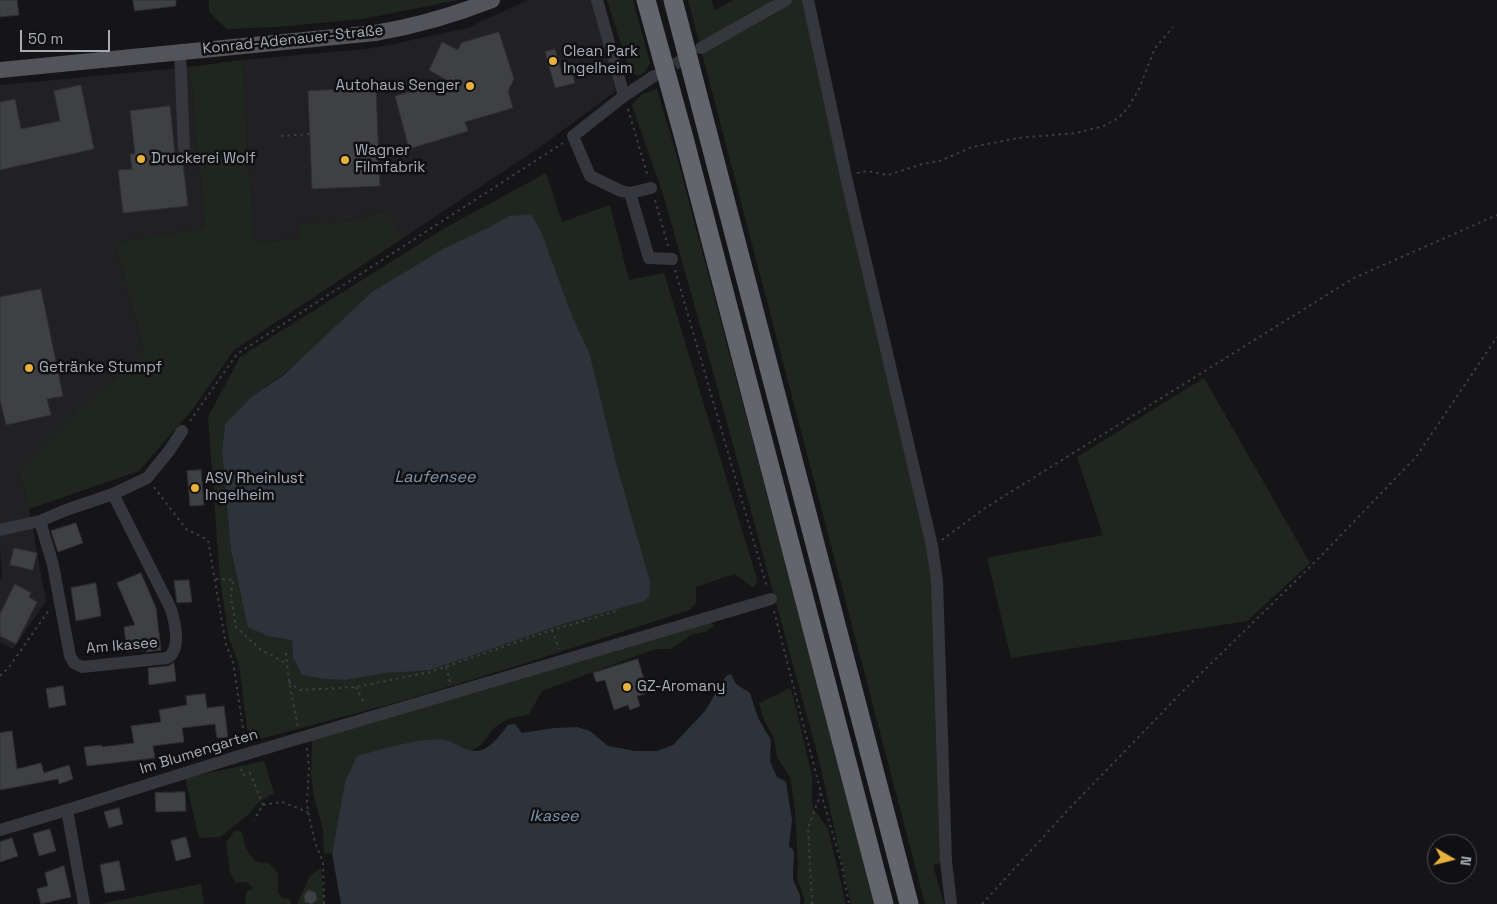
<!DOCTYPE html>
<html>
<head>
<meta charset="utf-8">
<style>
	body { margin:0 }
	#map { position:relative; width:1497px; height:904px; overflow:hidden; background:#151517; font-family:"Space Grotesk",sans-serif }
	canvas { display:block }
	.north { position:absolute; left:1427px; top:834px; width:50px; height:50px; box-sizing:border-box; background:#101012; border:1px solid #4d4e54; border-radius:50%; rotate:98deg; font-size:14px; font-weight:700; line-height:20px; text-align:center; color:#a8acb6 }
	.north::after { content:''; display:block; margin:auto; width:18px; height:22px; background:#e8b13c; clip-path:polygon(50% 0,100% 100%,50% 72%,0 100%) }
	.scale { position:absolute; left:20px; top:30px; width:90px; height:22px; box-sizing:border-box; border:2px solid #a8acb6; border-top:0; padding-left:6px; font-size:15px; line-height:18px; white-space:nowrap; color:#a8acb6; -webkit-text-stroke:4px #101012; paint-order:stroke }
</style>
</head>
<body>
<div id="map">
<canvas width="1497" height="904"></canvas>
<div class="north">N</div>
<div class="scale">50 m</div>
</div>
<script>
const g = document.querySelector('canvas').getContext('2d');
g.lineJoin = 'round';
function paint(path, color) { g.fillStyle = color; g.fill(path, 'evenodd'); }
function strokePath(path, color, width, dash) { g.strokeStyle = color; g.lineWidth = width; g.lineCap = dash ? 'butt' : 'round'; g.setLineDash(dash || []); g.stroke(path); }
function write(font, color, halo, rows, align = 'center') {
  g.font = font + ' "Space Grotesk",sans-serif'; g.lineWidth = 5; g.setLineDash([]); g.textBaseline = 'middle'; g.strokeStyle = halo; g.fillStyle = color; for (const [text, x, y, turn = 0] of rows) {
    g.save(); g.translate(x, y); g.rotate((+turn || 0) * Math.PI / 180); g.textAlign = isNaN(turn) ? turn : align; if (halo) g.strokeText(text, 0, 0); g.fillText(text, 0, 0); g.restore();
  }
}
paint(new Path2D(`
	M528,0H592L616,91L536,150L403,238L385,211L344,222L299,224V239L254,242L242,60L366,49L394,44L467,28Z
	M190,67L205,228L115,243L145,353L79,409L20,471L29,509L46,601L13,649L0,642V581L2,576L0,549V85Z`), '#212124');
paint(new Path2D(`
	M209,0H459L362,19L277,27L227,29L209,12Z
	M607,0H633L650,63C647,70 645,74 638,76L630,73Z
	M688,0H712L714,11L733,0H808L932,546L946,861L933,865L944,904H925Z
	M242,60L254,242L299,239V224L344,222L386,211L403,238L234,350L192,410L139,471L29,509L20,471L79,409L145,353L115,243L205,228L190,67Z
	M657,89L676,153L876,904H851L819,760L715,379L664,197L632,105L642,94Z
	M546,173L562,222L610,205L629,280L664,273L757,579L754,588L734,574L696,587V603L689,610L526,663L402,701L249,742L239,665L229,639L220,579L208,417L240,357L443,229ZM531,214L541,231L572,315L590,355L617,466L650,581L642,602L386,673L345,680L323,679L302,675L293,658L292,640L241,598L231,551L222,451L225,424L250,398L488,228L509,216Z
	M1204,378L1310,563L1247,621L1011,658L987,558L1103,535L1077,457Z
	M708,620L714,626L705,632L691,635L671,649H656L636,656L542,691L529,714L508,719L495,727L481,745L470,751L444,740L412,743L345,782L332,853H324L323,830L314,797L311,774L312,739Z
	M790,688L793,695L812,776V806L828,829L846,904H804V898L797,878L798,867L795,810L790,777L777,757L774,738L763,718L759,703Z
	M264,761L274,793L259,802L249,814L220,837L199,838L185,778Z
	M235,830L242,832L245,847L250,855L255,861L270,864L278,874V892L282,898L290,899L291,904H245L246,892L253,888L247,882L235,883L230,872L226,843Z
	M321,868L324,904H297L310,876Z
	M201,884L204,904H97H99Z`), '#1f2620');
paint(new Path2D(`
	M531,214L541,231L572,315L590,355L617,466L650,581L649,597L642,602L563,624L430,670L386,673L345,680L323,679L302,675L293,658L292,640L268,636L248,627L231,551L222,451L225,424L250,398L285,374L372,292L445,248L488,228L509,216Z
	M731,674L736,684L750,693L758,718L771,740L770,761L777,777L786,782L792,820L789,846L794,851C794,860 793,868 793,876C793,886 803,893 800,904H341L332,853L345,782L357,756C380,750 421,737 444,740C458,742 469,756 484,749C494,745 502,732 508,725L515,724L522,733L554,728L577,727L590,731L608,746L635,751H657L673,745L705,711L726,676Z`), '#2c333a');
const building = new Path2D(`
	M0,0H17L19,15L0,17Z
	M133,0H176V6L135,11Z
	M499,32L514,79L508,91L513,108L465,122L468,131L409,149L395,96L448,81L429,70L442,42L458,50L461,43Z
	M555,49L562,73L571,70L575,83L555,88L545,52Z
	M81,85L94,149L0,170V102L15,99L21,129L60,121L54,91Z
	M376,88L380,186L312,189L308,91Z
	M170,106L176,165L183,164L188,206L123,213L118,170L132,169L130,154H135L130,111Z
	M41,289L63,396L47,399L51,415L6,425L0,400V297Z
	M201,470L204,505L190,506L187,471Z
	M76,523L83,543L58,552L51,531Z
	M14,548L37,553L33,570L10,565Z
	M141,573L156,608L161,650L146,652V650L127,652L124,627L135,625L117,583Z
	M189,580L192,602L177,603L174,581Z
	M96,583L101,616L76,621L71,588Z
	M15,584L31,593L29,597L37,602L16,644L0,636V614Z
	M638,659L648,693L637,696L640,706L630,710L628,705L614,710L605,680L596,682L593,673Z
	M174,663L176,681L149,685L148,668L168,666Z
	M63,686L66,705L49,708L46,689Z
	M205,694L207,708L224,706L228,737L217,738L215,724L182,728L184,742L153,746L155,758L87,766L84,747L102,745V747L134,743L131,726L161,722L159,710L187,705L186,696Z
	M12,731L17,769L41,763L44,773L69,765L73,779L59,784L58,779L0,790V733Z
	M185,792L186,811L156,812L155,793Z
	M119,808L123,824L109,828L104,812Z
	M50,829L56,851L39,856L33,834Z
	M186,837L191,857L176,861L171,841Z
	M12,838L18,856L0,862V842Z
	M119,861L125,890L105,893L100,865Z
	M64,866L71,897L41,904L37,889L48,886L45,873Z
	M309,890L316,893L317,900L312,904L305,902L304,895Z`);
paint(building, '#3f4044');
strokePath(building, '#2f2f33', 1);
strokePath(new Path2D(`
	M659,74L693,53`), '#323337', 12, [12, 6]);
strokePath(new Path2D(`
	M628,109L648,177
	M281,136L310,134
	M857,173L867,171L888,175L922,164L940,161L972,147L1018,138L1076,133L1104,126L1118,118L1128,108L1139,89L1155,48L1173,27
	M655,200L668,246
	M675,270L767,587
	M190,421L237,354L563,143
	M154,487L186,529L208,540L226,645L233,661L245,742
	M942,540L985,508L1354,278L1497,215
	M216,579L234,580C227,602 235,605 235,626L260,649L287,664
	M774,611L821,793L841,862L849,904
	M552,630L559,649
	M286,653L289,682L298,727
	M446,667L450,682
	M0,676L9,667L49,610
	M289,682L300,690L356,687L430,672L552,630L620,610
	M356,687L365,705
	M307,748L309,768L307,801L308,812L315,842L323,862L324,904
	M241,769L243,775L250,773L263,805L254,820
	M263,805L282,802L308,812
	M812,904L808,828L821,793
	M982,904L1067,811L1184,690L1317,560L1416,457L1497,337`), '#3c3e42', 2, [2.5, 4]);
strokePath(new Path2D(`
	M597,0L624,96
	M808,0L846,177L932,546L937,581L946,861L951,904
	M701,48L786,0
	M180,52L184,149
	M651,188L630,193L621,191L590,176L573,136L624,96L654,76
	M630,193L649,258L672,259
	M40,521L53,565L70,656L74,663L82,667L167,658C182,650 175,621 170,607L113,494
	M0,530L40,521L66,510L113,494L147,478L169,451L182,431
	M67,810L84,904
	M0,830L67,810L236,757L771,599`), '#36373c', 12);
strokePath(new Path2D(`
	M0,70L375,33C416,26 454,15 492,0`), '#52545a', 16);
strokePath(new Path2D(`
	M646,0L684,138L884,904
	M673,0L909,904`), '#63656c', 19);
for (const [x, y, r, color] of [
	[553,61,5,"#e8b13c"],
	[470,86,5,"#e8b13c"],
	[141,159,5,"#e8b13c"],
	[345,160,5,"#e8b13c"],
	[29,368,5,"#e8b13c"],
	[195,488,5,"#e8b13c"],
	[627,687,5,"#e8b13c"]
]) { const dot = new Path2D(); dot.arc(x, y, r, 0, 2 * Math.PI); g.fillStyle = color; g.fill(dot); strokePath(dot, '#101012', 2); }
write('15px', '#a8acb6', '#101012', [
	["Konrad-Adenauer-Straße",293,40,-6],
	["Am Ikasee",122,646,-5],
	["Im Blumengarten",199,752,-17]
]);
write('15px', '#a8acb6', '#101012', [
	["Clean Park",563,52],
	["Ingelheim",563,69],
	["Autohaus Senger",460,86,"right"],
	["Wagner",355,151],
	["Filmfabrik",355,168],
	["Druckerei Wolf",151,159],
	["Getränke Stumpf",39,368],
	["ASV Rheinlust",205,479],
	["Ingelheim",205,496],
	["GZ-Aromany",637,687]
], 'left');
write('italic 16px', '#8098af', '#101012', [
	["Laufensee",435,478],
	["Ikasee",554,817]
]);
</script>
</body>
</html>
